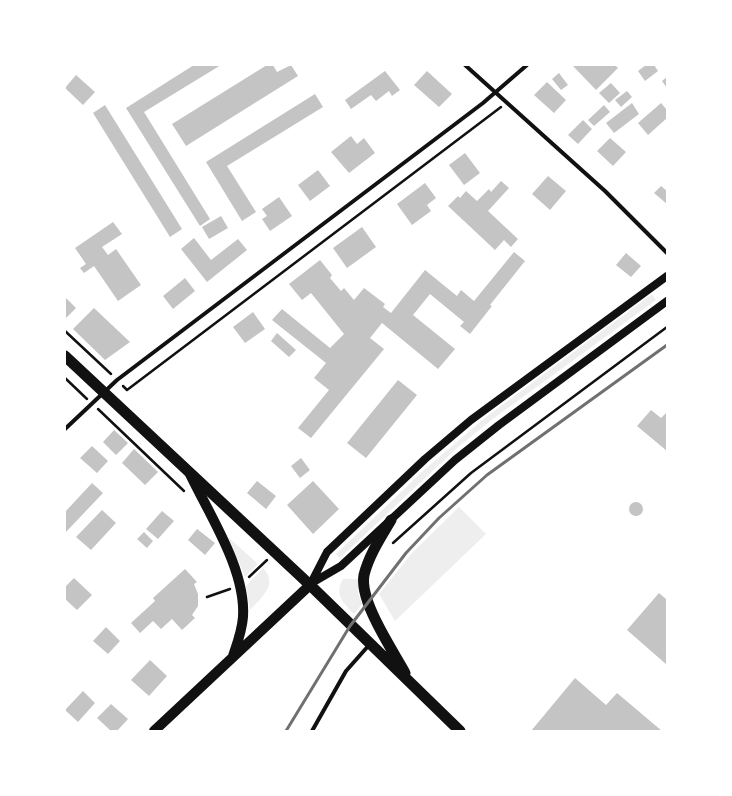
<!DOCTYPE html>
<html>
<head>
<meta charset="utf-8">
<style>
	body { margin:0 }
	#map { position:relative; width:732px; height:796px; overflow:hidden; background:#fff; font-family:Overpass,sans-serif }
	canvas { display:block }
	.frame { position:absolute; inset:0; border:66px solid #fff; pointer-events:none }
</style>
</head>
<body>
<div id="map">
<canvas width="732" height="796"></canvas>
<div class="frame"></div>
</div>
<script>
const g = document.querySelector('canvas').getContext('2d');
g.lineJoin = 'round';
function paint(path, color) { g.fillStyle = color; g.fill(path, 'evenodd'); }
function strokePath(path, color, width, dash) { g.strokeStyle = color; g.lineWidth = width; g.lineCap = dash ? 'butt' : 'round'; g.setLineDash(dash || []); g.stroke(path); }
paint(new Path2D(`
	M652,294L656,300L490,421L457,448L340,558L336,554L424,470L486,417Z
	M459,507L486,534L395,621L379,594L412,553Z
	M228,537L258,564L245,577Z
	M263,568C279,584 261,598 250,610L246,586Z
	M343,579H358V593L362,604L354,614C343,603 334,594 343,579Z`), '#eee');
paint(new Path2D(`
	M194,65H221L144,112L210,219L200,226L126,108Z
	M267,65H273L277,72L291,65L298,76L186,146L172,124Z
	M572,65H615L618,68L596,90Z
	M646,65H654L658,71L645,81L638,71Z
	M385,71L400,90L392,96L389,91L376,101L371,95L351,109L345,100Z
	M427,71L452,94L439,107L414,85Z
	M559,73L568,85L561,90L552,79Z
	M76,75L95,92L83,105L65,88Z
	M667,77V88L662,81Z
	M547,82L566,100L554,113L534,95Z
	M611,83L620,93L609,103L599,93Z
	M627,91L632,97L621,107L615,100Z
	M315,94L323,107L227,166L256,212L242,221L206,162Z
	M632,103L639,114L614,133L606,123Z
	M661,103L667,110V118L648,135L638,123Z
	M105,105L182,229L170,237L93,113Z
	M604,105L610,112L594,126L588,120Z
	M583,120L592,129L578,144L568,135Z
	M351,136L357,144L364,138L375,153L349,173L331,152Z
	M610,138L626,152L613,166L597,151Z
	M465,153L480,173L464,185L449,165Z
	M318,170L330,186L310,201L298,185Z
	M548,176L566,191L550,210L532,194Z
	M501,181L509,188L488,211L518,239L511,247L504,240L495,250L448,206L458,196L460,198L466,191L477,201L489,189L491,192Z
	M425,183L436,198L427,205L431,211L412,225L397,204Z
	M661,186L667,191V204L654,193Z
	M279,197L292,216L270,231L262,219L267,216L262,209Z
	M221,216L228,228L209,239L202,227Z
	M113,222L122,234L102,247L108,255L116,249L141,285L118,301L94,266L84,273L80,268L86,264L75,248Z
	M362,227L376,247L347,268L333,248Z
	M194,238L211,260L238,239L247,250L207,282L181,249Z
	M514,252L525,261L490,305L492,306L470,334L460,326L464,322L430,294L413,315L455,349L438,369L382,323L370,338L384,349L311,438L298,428L329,390L314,378L326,363L272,320L282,309L330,348L344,334L311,293L302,300L289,284L320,260L332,275L330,278L341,291L344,288L354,300L364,288L385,304L383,307L391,313L425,270L457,296L461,290L474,301Z
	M626,253L641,266L631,277L616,265Z
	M185,278L195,291L173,309L163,296Z
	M65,297L76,308L65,319Z
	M94,308L130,342L105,360L73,329Z
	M253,312L265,329L245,343L233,327Z
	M277,333L296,350L289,357L271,341Z
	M398,380L417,395L366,458L347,443Z
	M651,410L661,418L667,412V451L637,426Z
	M114,430L128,443L116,455L103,442Z
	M92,446L108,461L97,473L80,458Z
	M134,449L158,472L145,485L122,463Z
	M301,458L310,470L300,478L291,466Z
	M257,481L276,496L266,509L247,493Z
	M313,481L339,509L313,534L287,505Z
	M92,483L103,493L65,533V512Z
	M629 509a7 7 0 1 1 14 0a7 7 0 1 1-14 0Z
	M102,510L116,523L91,550L76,537Z
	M162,511L174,521L158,539L146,529Z
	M197,529L215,543L205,555L188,540Z
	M144,532L153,541L147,548L137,539Z
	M185,569L197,582L194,584L198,594V606L192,615L195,618L182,630L172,619L161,629L153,621L140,633L131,623L155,601L153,598Z
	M74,578L92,595L77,610L65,599V587Z
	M659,593L667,600V665L627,630Z
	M106,627L120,641L108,654L93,641Z
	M150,660L167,676L149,696L131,680Z
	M575,678L606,705L617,693L662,731H531Z
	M83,691L95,703L78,722L65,710Z
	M111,704L128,719L117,731H111L97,718Z`), '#c4c4c4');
strokePath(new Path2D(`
	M65,331L111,374
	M65,378L87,399
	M123,386L127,390L501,107
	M98,409L184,491
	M393,543L471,473L667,327
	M249,577L267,560
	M207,597L230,589`), '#111', 2.5);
strokePath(new Path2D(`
	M465,65L605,191L667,253
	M65,429L117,380L483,103L527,65
	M312,731L346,671L370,644`), '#111', 4);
strokePath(new Path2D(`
	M310,584L341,566L455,460L499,425L667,301
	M310,585L327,552L425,459L471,420L667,276`), '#111', 8);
strokePath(new Path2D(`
	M190,474C210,516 246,570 243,617C242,631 237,644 233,656
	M154,731L310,585`), '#111', 10);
strokePath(new Path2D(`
	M65,356L310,585L460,731
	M391,520C381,537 369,555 364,575C359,601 392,649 405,673`), '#111', 11);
strokePath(new Path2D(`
	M286,731L350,626L406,553L439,518L487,475L667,345`), '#707070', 3);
</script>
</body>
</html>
